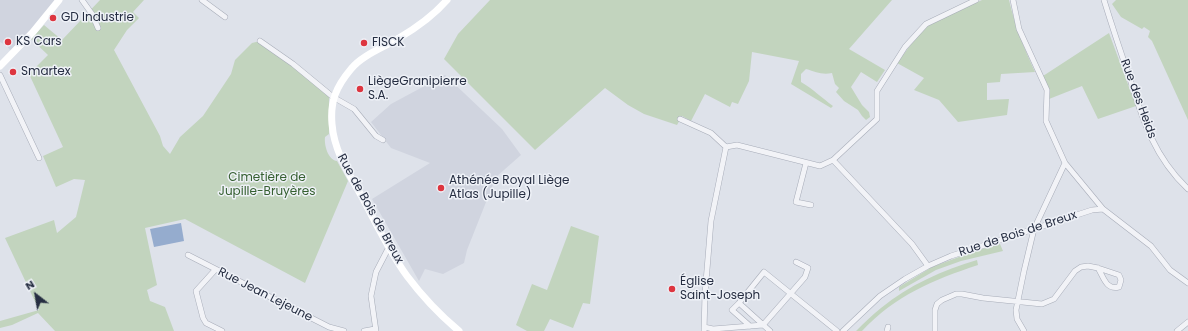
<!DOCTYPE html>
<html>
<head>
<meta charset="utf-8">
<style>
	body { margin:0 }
	#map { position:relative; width:1188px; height:331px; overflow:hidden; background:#dee2ea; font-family:Poppins,sans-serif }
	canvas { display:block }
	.north { position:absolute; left:16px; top:275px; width:40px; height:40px; -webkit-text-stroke:3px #eef1f7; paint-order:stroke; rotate:329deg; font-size:11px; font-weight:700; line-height:16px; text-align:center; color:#262e42 }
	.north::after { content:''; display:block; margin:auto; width:14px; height:18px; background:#262e42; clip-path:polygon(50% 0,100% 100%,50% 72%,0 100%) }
</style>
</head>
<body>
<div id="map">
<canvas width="1188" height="331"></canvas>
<div class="north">N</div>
</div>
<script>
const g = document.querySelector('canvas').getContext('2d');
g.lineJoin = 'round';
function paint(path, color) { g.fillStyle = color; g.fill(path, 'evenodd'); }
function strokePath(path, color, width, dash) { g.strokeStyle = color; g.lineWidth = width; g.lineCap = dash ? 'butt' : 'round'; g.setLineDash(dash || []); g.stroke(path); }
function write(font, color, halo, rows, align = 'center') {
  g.font = font + ' Poppins,sans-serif'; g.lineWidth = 3; g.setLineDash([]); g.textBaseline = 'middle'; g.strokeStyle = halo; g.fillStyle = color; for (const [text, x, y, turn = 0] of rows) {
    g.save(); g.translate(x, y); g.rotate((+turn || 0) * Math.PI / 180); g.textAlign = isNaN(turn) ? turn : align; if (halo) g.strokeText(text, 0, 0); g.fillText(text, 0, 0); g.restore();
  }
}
paint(new Path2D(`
	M0,0H59L13,54L7,46L0,42Z
	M445,75L502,129L521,155L496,177L467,250L464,263L443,274L425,269L419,281L372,199L430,163L391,148L371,122L391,104Z`), '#d0d4df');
paint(new Path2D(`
	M100,0H144L133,12L139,18L127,30L114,50L160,136L163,146L170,154L180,137L203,116L231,74L235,60L252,43L260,41L328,94L329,97V134L325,137C324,145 328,160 337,161L348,181L305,283L185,219L145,228L157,285L147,290L150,301L165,307L174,331H55L38,313L12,325L0,328V321L39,310L5,238L54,220L57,233L76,217L85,180L74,179L56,187L43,156L63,147L29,74L48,55L31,39L44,25L62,40Z
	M490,0H892L849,49L885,70L877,82L861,72L851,87L862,105L869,112L870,117L866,120L862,116L858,110L844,101L836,92L839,88L835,84L832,73C822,75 816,72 806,69L801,74V82C813,89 822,98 833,106L831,108L791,84L799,61L752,52L749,81L738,104L732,102L730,107L705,94L691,121L682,116L677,125L644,114L628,105L605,88L535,150L444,59L458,34Z
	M982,0H1009C1015,26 1024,48 1035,72L1001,74L1000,82L987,83V100L1009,99L1007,115L958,122L939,100L914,90L924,78L897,63L912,43L927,25Z
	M1116,0H1188V120L1152,41L1148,37L1150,31L1144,27L1142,29L1121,17L1112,4Z
	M1109,33L1136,106L1098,119L1082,86L1049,99L1048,89L1043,76Z
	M571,226L599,236L590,304L583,303L573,328L550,319L544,331H527L516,325L532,284L547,290Z
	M1000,244L1003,251L961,261L936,270L899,291V287L932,267L975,251Z
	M977,260L978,265C933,280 896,295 862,331H856C864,323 872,315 881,308C909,285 943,270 977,260Z`), '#c2d4be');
paint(new Path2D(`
	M181,223L184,241L154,247L150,229Z`), '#95acce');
const street = new Path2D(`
	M82,0L92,14L98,28
	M202,0L225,17
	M1013,0L1019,29L1047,90L1046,121L1065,163L1103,209L1151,246L1170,270L1188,283
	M1104,0C1112,26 1121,53 1130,79C1143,121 1155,158 1188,189
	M260,41L293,64L333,97L354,109L376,136L383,140
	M0,75L39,158
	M680,119L711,133L726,147
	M833,160L912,244L928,266
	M806,163L796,202L811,205
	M188,255L329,327L344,331
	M215,270L196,291L203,318L206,323L222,331
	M739,303L764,272L837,331
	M750,326L732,310L739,303L770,331
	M704,327L713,329L763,325L805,277L808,268L796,262
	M364,331L375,329
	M376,331L371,296L376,272L389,247
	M704,331L705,294L711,221L726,147L737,145L820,166L833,160L877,119V91L905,47L926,24L976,0
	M843,331L880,296L905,279L928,266L951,256L1092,210L1103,209
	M887,331L888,327
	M935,331V310L937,304L942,300L956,294H962L983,298L1042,304L1054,299L1075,271L1081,267L1088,266L1098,268L1119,275L1121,280L1119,287C1106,290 1104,278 1098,268
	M1024,331L1017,319L1016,310L1024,271L1034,229L1065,163
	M1177,331L1188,322`);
strokePath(street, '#a7acb8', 6);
strokePath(street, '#f2f3f7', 5);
strokePath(new Path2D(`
	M447,0C434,15 416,28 399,38C385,47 362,55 351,69C336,87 330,101 332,124C334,151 349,174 362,197C376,223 389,251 407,276C422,296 440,315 459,331
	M0,66L33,32L59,0`), '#fff', 7);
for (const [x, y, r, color] of [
	[53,18,4,"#dd353f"],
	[8,42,4,"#dd353f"],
	[364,43,4,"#dd353f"],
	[13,72,4,"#dd353f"],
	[360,89,4,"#dd353f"],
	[441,188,4,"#dd353f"],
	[672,289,4,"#dd353f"]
]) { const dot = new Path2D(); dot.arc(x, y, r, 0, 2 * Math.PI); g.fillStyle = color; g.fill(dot); strokePath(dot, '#eef1f7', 1.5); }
write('12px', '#262e42', '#eef1f7', [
	["GD Industrie",61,18],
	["KS Cars",16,42],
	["FISCK",372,43],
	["Smartex",21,72],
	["LiègeGranipierre",368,82],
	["S.A.",368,96],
	["Athénée Royal Liège",449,181],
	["Atlas (Jupille)",449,195],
	["Église",680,282],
	["Saint-Joseph",680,296]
], 'left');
write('12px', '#262e42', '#eef1f7', [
	["Rue des Heids",1138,99,70],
	["Rue de Bois de Breux",370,209,61],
	["Rue de Bois de Breux",1018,234,-18],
	["Rue Jean Lejeune",265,295,27]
]);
write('12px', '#366031', '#eef1f7', [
	["Cimetière de",267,178],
	["Jupille-Bruyères",267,192]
]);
</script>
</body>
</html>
